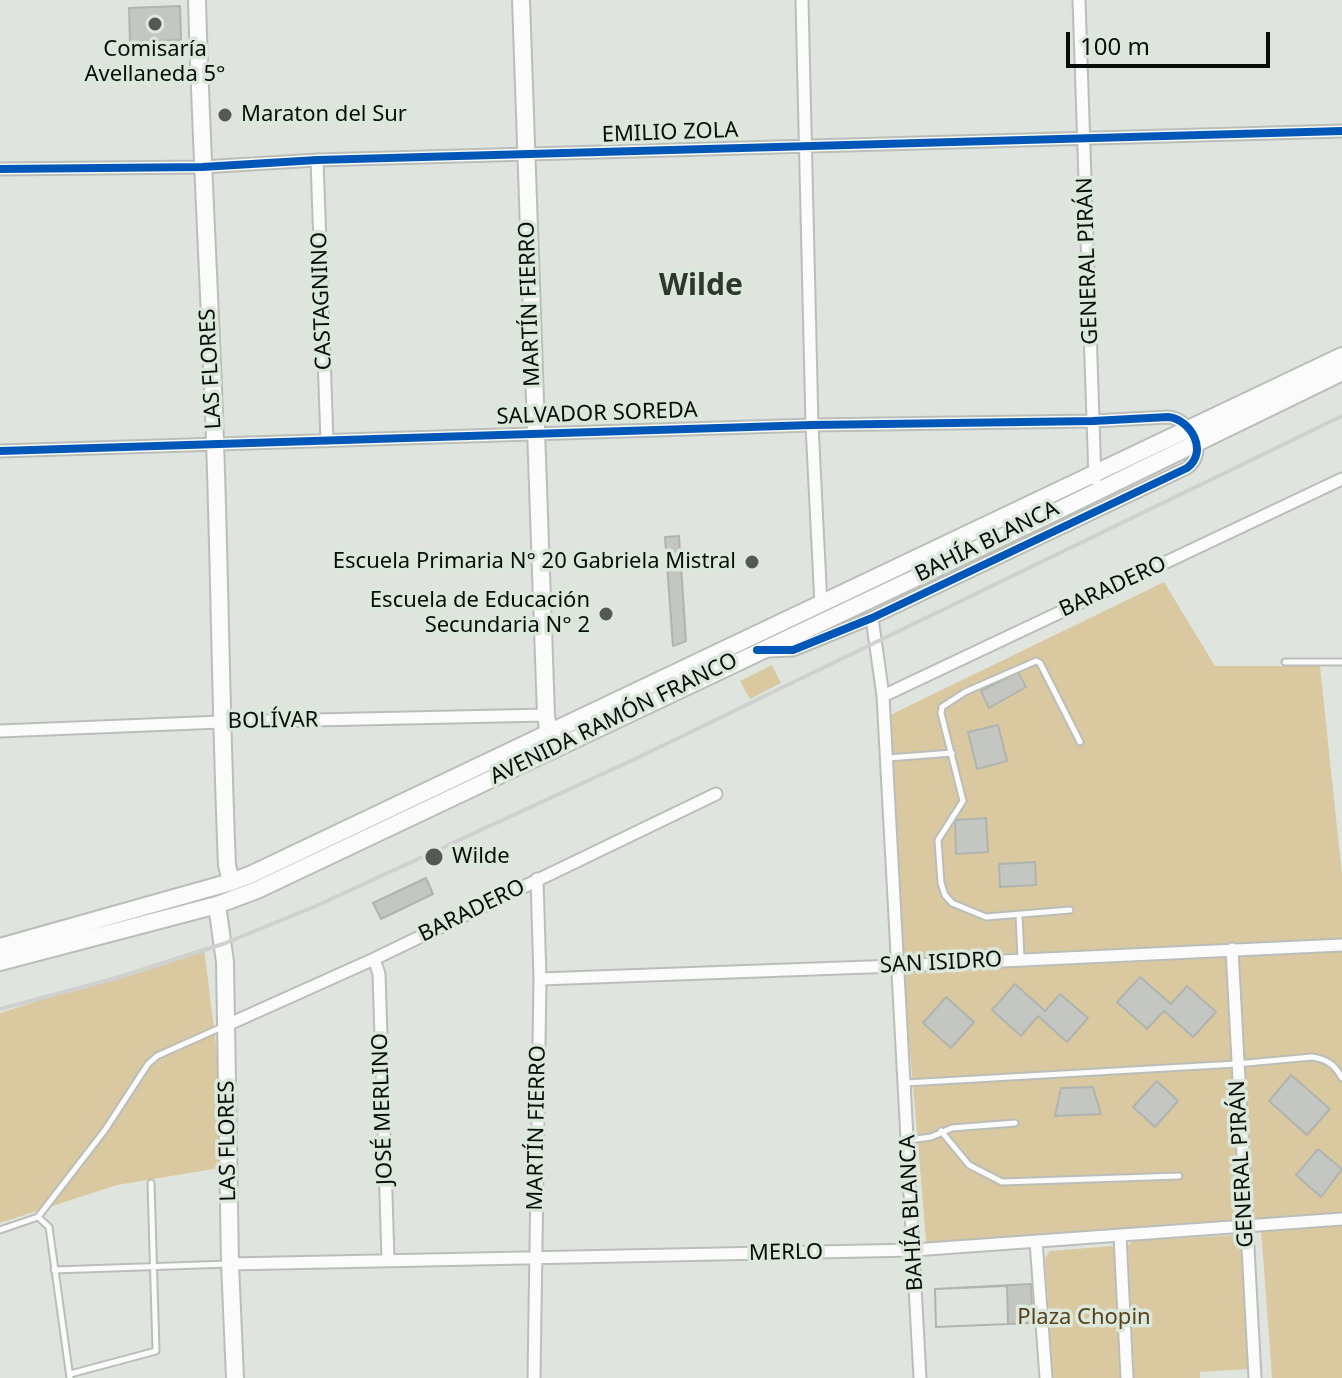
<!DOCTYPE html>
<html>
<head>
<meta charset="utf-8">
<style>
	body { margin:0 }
	#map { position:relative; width:1342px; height:1378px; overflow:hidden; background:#dfe5de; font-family:"Noto Sans",sans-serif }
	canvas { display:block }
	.scale { position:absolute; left:1066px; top:32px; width:204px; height:36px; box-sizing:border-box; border:4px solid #0a0e0a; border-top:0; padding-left:10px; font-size:24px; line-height:28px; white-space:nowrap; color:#0a0e0a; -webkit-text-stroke:6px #dce8db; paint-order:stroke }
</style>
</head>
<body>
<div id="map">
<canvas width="1342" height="1378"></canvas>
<div class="scale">100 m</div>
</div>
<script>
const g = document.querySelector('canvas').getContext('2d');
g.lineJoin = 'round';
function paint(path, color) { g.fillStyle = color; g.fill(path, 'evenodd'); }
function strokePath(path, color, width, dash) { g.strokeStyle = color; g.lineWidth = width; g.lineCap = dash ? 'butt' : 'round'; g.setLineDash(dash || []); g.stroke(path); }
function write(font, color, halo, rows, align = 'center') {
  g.font = font + ' "Noto Sans",sans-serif'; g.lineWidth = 7; g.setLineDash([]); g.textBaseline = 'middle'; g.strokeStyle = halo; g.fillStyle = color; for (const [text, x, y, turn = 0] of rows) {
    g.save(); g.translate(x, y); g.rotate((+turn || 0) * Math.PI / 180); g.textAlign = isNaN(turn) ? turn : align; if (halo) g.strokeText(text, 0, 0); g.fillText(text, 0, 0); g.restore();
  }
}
paint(new Path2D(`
	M1164,582L1215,666H1320L1342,875V1378H1272L1261,1229L927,1251L882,719Z
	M772,665L781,683L750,699L740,681Z
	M204,948L231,1166L117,1185L0,1223V1013Z
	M1234,1235L1241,1241L1248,1369L1200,1372V1378H1134L1128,1245L1133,1241Z
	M1111,1246L1115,1248L1122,1378H1053L1045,1258L1050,1251Z`), '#dac8a0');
const building = new Path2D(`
	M180,6L181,40L130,42L129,8Z
	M679,536L686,641L673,646L665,537Z
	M1018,672L1026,687L989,708L981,691Z
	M998,725L1007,761L977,769L968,732Z
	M986,818L988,852L956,854L955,820Z
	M1035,862L1036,885L1000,887L999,864Z
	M426,878L433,894L381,919L373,903Z
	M1140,977L1171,1004L1187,986L1216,1012L1193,1037L1164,1011L1147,1029L1117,1002Z
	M1015,984L1045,1011L1060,994L1088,1018L1067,1042L1038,1016L1021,1036L992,1010Z
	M946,997L974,1022L951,1048L923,1023Z
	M1291,1075L1330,1109L1307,1135L1269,1101Z
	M1157,1081L1178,1101L1155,1127L1133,1107Z
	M1093,1087L1101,1114L1055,1116L1061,1088Z
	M1318,1149L1342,1169L1321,1197L1296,1175Z
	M1031,1284L1033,1323L936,1327L935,1289Z
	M1007,1286L1008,1324L936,1327L935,1289Z`);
paint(building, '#c4c7c1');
strokePath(building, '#b0b4ae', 2);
const lane = new Path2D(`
	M1285,662H1342
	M888,758L952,753
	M1070,910L986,917L952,903L945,895L941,883L938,840L963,801L941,713L942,707L965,692L1036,661L1040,663L1080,742
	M1019,915L1021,958
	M906,1083L1236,1064L1312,1057C1327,1059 1335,1065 1342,1078
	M941,1131L969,1165L1002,1182L1179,1176
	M909,1140L931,1137L952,1128L1015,1123
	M38,1217L49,1227L70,1378
	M0,1230L38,1217L105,1130L148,1064L157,1056L222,1027
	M54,1270L229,1264
	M70,1374L156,1351L151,1183`);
const street = new Path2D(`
	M802,0L812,425L821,605
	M1079,0L1095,479
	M317,160L327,441
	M0,169L202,167L317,160L1342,131
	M0,451L812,425L1093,421L1168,417C1191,419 1209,452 1187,468L872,618L793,650L768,651
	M872,618L883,696L920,1378
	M883,696L1342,479
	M0,731L221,722L546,715
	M1232,949L1255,1378
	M374,959L379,974L388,1259
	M540,979L896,966L1342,945
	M227,1025L374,959L716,794
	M1120,1235L1127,1378
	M1036,1241L1046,1378
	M230,1264L914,1250L1342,1219
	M534,1378L540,979L537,879`);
const secondary = new Path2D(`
	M197,0C201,147 210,294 215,442C220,583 221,724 227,865L231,882
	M521,0L546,715L550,745
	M217,905L225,962L230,1264L235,1378
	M0,947L231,882L252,874L1342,356
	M0,962L217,905L257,890L1057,511L1342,372`);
strokePath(lane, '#babeb9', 9);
strokePath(street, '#babeb9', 15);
strokePath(secondary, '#babeb9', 20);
strokePath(lane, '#fafbfa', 5);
strokePath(street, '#fafbfa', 11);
strokePath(secondary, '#fafbfa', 16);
strokePath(new Path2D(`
	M0,1009L120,977L223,944L316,906L635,759L1342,416`), '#cfd1cf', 4);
strokePath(new Path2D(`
	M0,169L202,167L317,160L1342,131
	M0,451L812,425L1093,421L1168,417C1191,419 1209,452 1187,468L872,618L793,650H757`), '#0057b8', 8);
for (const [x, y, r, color] of [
	[155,24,8,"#555954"],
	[225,115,8,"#555954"],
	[752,562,8,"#555954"],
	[606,614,8,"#555954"],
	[434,857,10,"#555954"]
]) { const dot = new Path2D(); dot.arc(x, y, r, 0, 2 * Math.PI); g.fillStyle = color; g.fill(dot); strokePath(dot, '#dce8db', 3); }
write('22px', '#0a0e0a', '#dce8db', [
	["Comisaría",155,50,"center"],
	["Avellaneda 5°",155,75,"center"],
	["Maraton del Sur",241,115],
	["Escuela Primaria N° 20 Gabriela Mistral",736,562,"right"],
	["Escuela de Educación",590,601,"right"],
	["Secundaria N° 2",590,626,"right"],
	["Wilde",452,857]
], 'left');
write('22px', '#0a0e0a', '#dce8db', [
	["EMILIO ZOLA",670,133,-2],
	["GENERAL PIRÁN",1088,261,-92],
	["CASTAGNINO",322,301,-92],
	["MARTÍN FIERRO",530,304,-92],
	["LAS FLORES",211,369,-93],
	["SALVADOR SOREDA",597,414,-2],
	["BAHÍA BLANCA",987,542,-26],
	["BARADERO",1113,587,-25],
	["AVENIDA RAMÓN FRANCO",614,719,-26],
	["BOLÍVAR",273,721,-1],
	["BARADERO",472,911,-26],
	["SAN ISIDRO",941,963,-3],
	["JOSÉ MERLINO",383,1109,-92],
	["MARTÍN FIERRO",537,1128,-89],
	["LAS FLORES",228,1141,-91],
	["GENERAL PIRÁN",1242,1164,-93],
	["BAHÍA BLANCA",912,1213,-93],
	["MERLO",786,1253,-1]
]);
write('22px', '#55421c', '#dce8db', [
	["Plaza Chopin",1084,1318]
]);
write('bold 30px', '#2e372d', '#dce8db', [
	["Wilde",701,286]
]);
</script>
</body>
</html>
